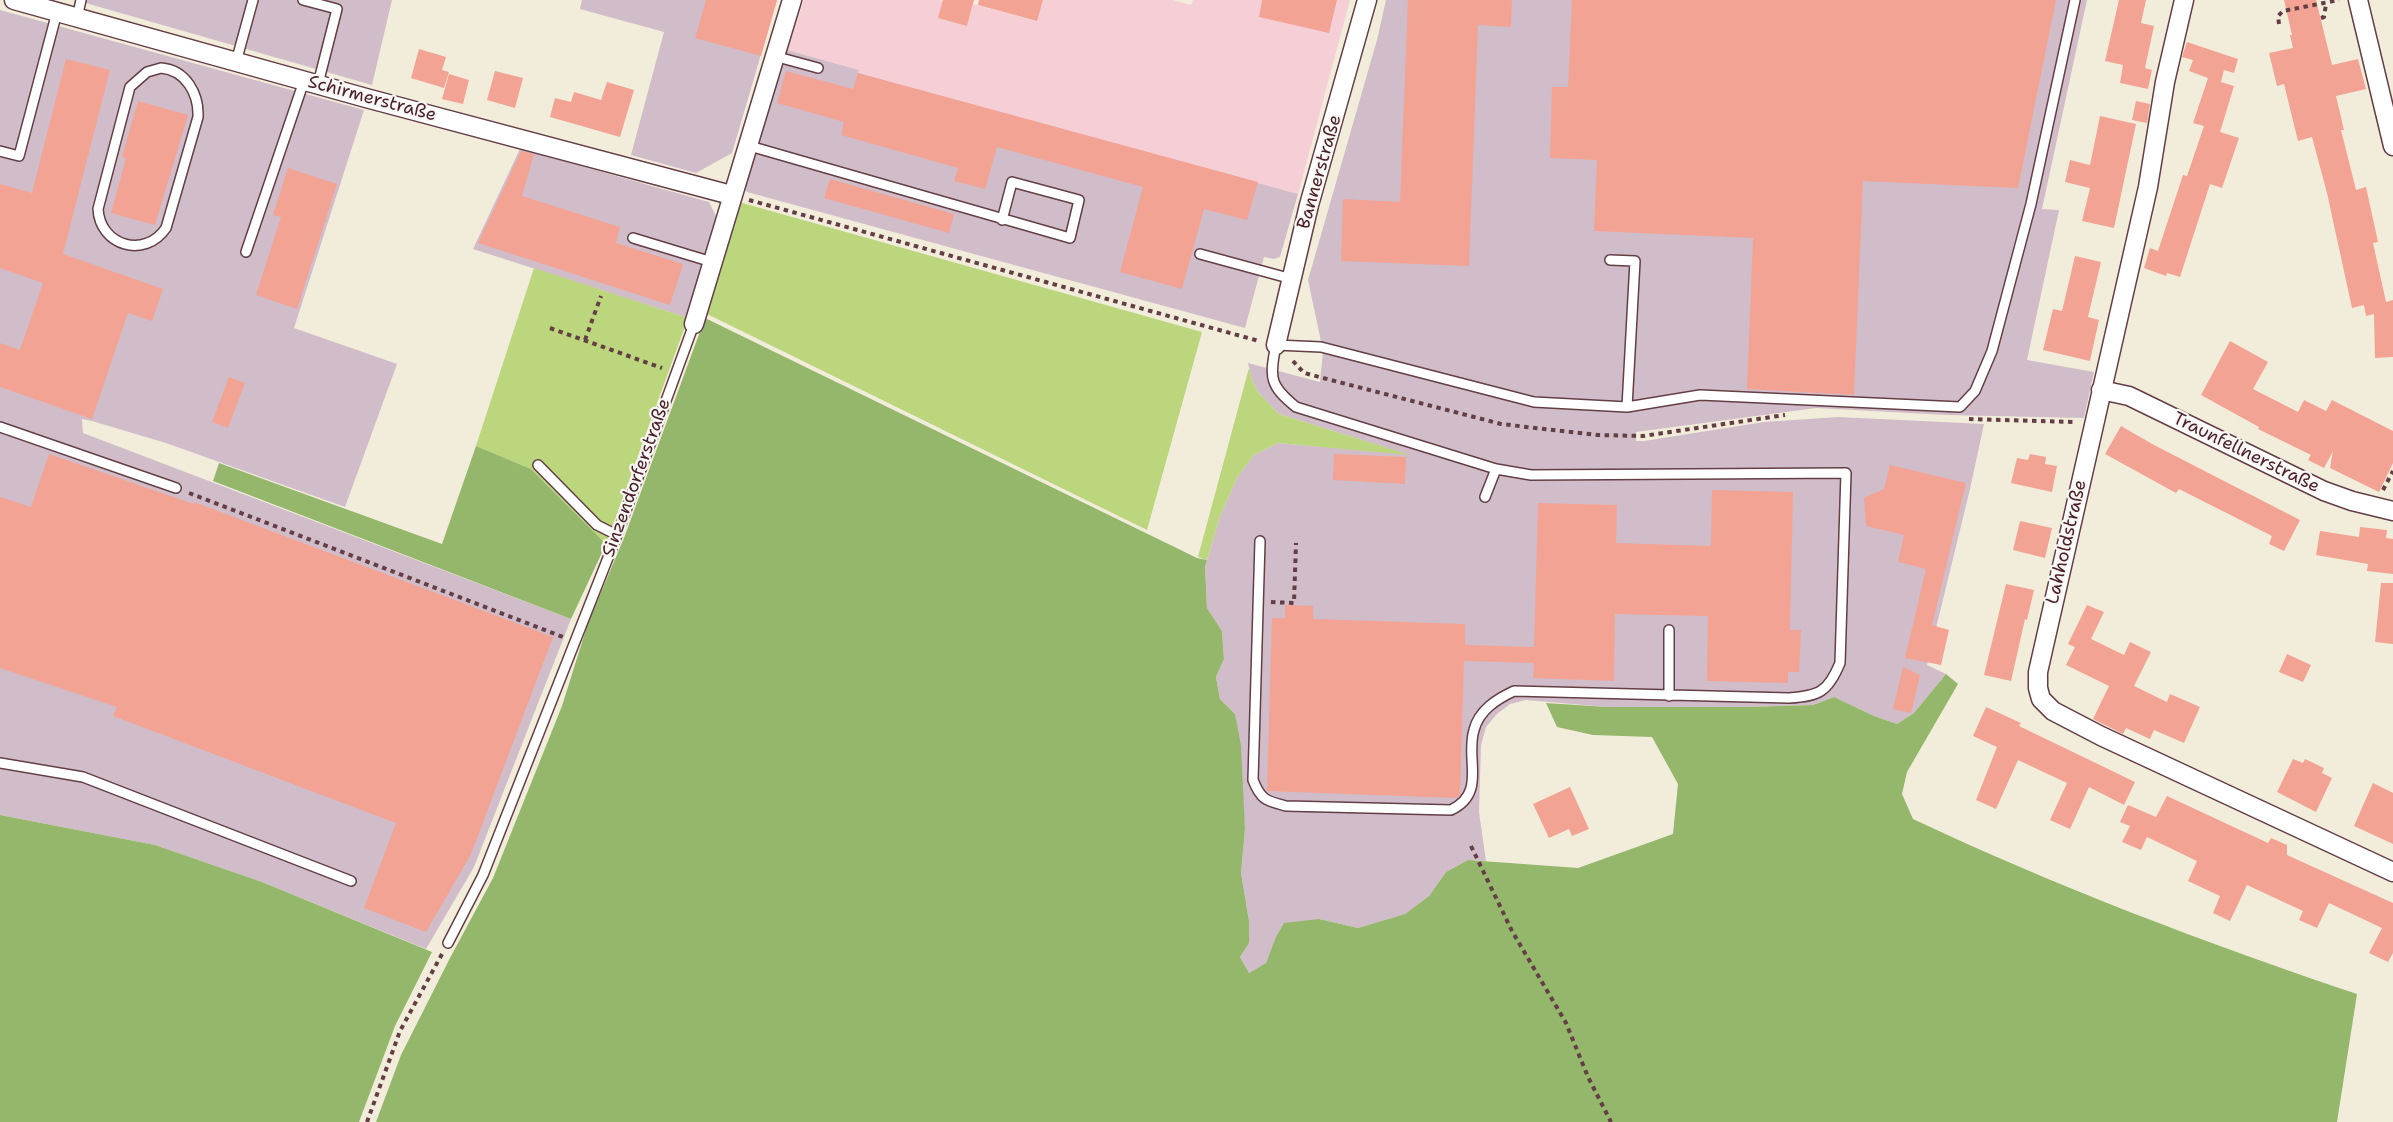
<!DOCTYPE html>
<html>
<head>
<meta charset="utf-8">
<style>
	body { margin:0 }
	canvas { display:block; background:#f2ecdb }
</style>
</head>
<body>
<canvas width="2393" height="1122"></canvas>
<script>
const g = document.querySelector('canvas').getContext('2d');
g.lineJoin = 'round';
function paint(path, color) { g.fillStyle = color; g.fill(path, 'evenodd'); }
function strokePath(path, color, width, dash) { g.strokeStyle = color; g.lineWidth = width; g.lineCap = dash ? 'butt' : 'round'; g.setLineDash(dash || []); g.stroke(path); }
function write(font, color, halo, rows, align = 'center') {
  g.font = font + ' "Shantell Sans",sans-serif'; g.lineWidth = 4.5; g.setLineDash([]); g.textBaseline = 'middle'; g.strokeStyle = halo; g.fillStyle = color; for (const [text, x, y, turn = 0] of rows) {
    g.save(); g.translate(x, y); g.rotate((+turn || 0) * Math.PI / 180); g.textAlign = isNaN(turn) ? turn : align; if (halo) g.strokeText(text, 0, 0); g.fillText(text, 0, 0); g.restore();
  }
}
paint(new Path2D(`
	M804,0H939L943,1L967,26L973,4L1036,21L1043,0H1173L1191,5L1193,0H1350L1298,194L858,73V70L787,50Z`), '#f6cfd6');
paint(new Path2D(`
	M75,0H392L372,85Z
	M582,0H777L732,153L696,173L631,155L664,32L580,9Z
	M1386,0H2087L2042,209L2059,210L2027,360L2094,372L2084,418L1947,415L1816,408L1636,432V441H1644L1764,422L1838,417L1984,424L1970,489L1927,665L1946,674L1914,713L1897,724L1874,716L1834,697L1813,705L1746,707H1607L1526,700L1510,704L1497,714L1486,727L1481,745L1479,812L1486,861L1468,860L1446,872L1429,896L1405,914L1358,928L1319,919L1275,939L1266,963L1249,973L1240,957L1249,943V921L1241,873L1245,829L1235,714L1220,699L1216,677L1224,659L1222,631L1207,608L1205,567L1220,516L1238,476L1254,455L1278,443L1406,454L1279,414L1258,392L1252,380L1248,363L1320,382L1323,351L1308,280L1377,40Z
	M0,10L364,110L294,328L397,364L345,507L166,443L92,421L82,419L83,433L571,619L474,867L426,949L262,882L155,845L0,815Z
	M787,50L859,70L858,73L1298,194L1280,257L1274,259L1264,257L1245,328L747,192L744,188L746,177Z
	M520,149L709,202L716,216L688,318L473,249Z`), '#d1bdc9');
paint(new Path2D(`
	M739,202L1202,332L1147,530L705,313Z
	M534,268L688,318L606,544L531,469L476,446Z
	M1249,368L1252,380L1258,392L1279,414L1410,455L1278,443L1254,455L1238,476L1220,516L1207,560L1198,557Z`), '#bbd67c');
paint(new Path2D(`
	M705,318L1197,558L1207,560L1205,567L1207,608L1222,631L1224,659L1216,677L1220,699L1235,714L1241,746L1245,829L1241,873L1249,921V943L1240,957L1249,973L1266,963L1275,939L1284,923L1319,919L1358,928L1405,914L1429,896L1446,872L1468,860L1578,868L1673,834L1678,784L1652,737L1593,735L1557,727L1546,703L1607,707H1746L1813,705L1834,697L1874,716L1897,724L1914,713L1946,674L1958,684L1907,772L1902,794L1913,819C2057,887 2206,943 2357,994L2337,1122H376L401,1055L450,958L493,878L562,706L588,623L624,538Z
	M476,446L531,469L606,544L571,619L213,481L219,463L442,544Z
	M0,815L155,845L262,882L432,952L395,1026L359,1122H0Z`), '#94b76c');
paint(new Path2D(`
	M706,0H777L761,56L695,38Z
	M943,0H974L967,26L938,18Z
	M979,0H1043L1037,21L978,5Z
	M1262,0H1337L1329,33L1259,17Z
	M1408,0H1512L1511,27L1478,25L1469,266L1341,261L1343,199L1400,202Z
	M1572,0H2056L2018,188L1863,181L1854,395L1747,389L1753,238L1594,231L1597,160L1550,158L1552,87H1568Z
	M2119,0H2146L2141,23L2154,26L2145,68L2152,70L2148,89L2120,83L2123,65L2105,61Z
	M2284,0H2316L2332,65L2358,59L2366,89L2336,96L2344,130H2341L2356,190L2366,187L2378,242L2373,243L2386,302L2393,300V357L2375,358L2374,314L2366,316L2364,305L2352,308L2327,193L2312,137L2298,141L2284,84L2277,86L2269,53L2293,48L2290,35H2292Z
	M2187,42L2238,59L2234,73L2224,70L2221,82L2234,86L2220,132L2239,138L2222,188L2210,184L2180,277L2167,273L2166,276L2144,268L2150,248L2158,251L2183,175L2187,176L2204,126L2193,123L2208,78L2189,71L2193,60L2182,57Z
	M419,49L446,57L442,70L449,72L444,88L411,78Z
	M66,59L110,70L63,254L163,289L152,321L128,313L92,419L0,387V343L20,350L43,283L0,268V184L32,193Z
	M495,71L523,78L515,108L487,100Z
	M786,71L853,89L858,73L1258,182L1247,220L1204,209L1182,289L1120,272L1143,187L997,147L985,189L954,181L958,168L841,135L844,122L777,103Z
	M449,74L469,80L463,104L442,99Z
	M607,82L634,90L620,137L550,117L555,98L571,102L574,92L601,100Z
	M138,101L188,115L155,225L111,213L126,158L122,157Z
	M2136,101L2150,104L2147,123L2132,120Z
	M2100,116L2136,124L2114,228L2082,221L2090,188L2065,182L2070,160L2090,165Z
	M521,151L534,154L522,196L620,227L616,243L683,264L670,305L478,243Z
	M288,168L337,184L297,309L256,295L281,217L273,215Z
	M830,179L954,214L949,233L824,198Z
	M2075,256L2101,262L2088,317L2099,320L2090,361L2043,350L2053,309L2062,311Z
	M2230,341L2268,362L2253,389L2298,412L2304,400L2326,411L2332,400L2393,431V463L2379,492L2330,468L2333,451L2324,468L2308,460L2311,455L2258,429L2259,427L2201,395Z
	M229,377L245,383L228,428L212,422Z
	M2121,426L2154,445L2300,520L2284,551L2269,544L2272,536L2179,489L2176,493L2105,454Z
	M49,454L194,504V502L553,637L471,854L426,932L364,908L396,823L113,716L117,707L0,668V497L31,507Z
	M1334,454L1406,457L1405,484L1333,480Z
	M2030,454L2046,457L2045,464L2057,466L2052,492L2011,483L2017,458L2028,460Z
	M1890,465L1966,483L1932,625L1949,630L1941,665L1905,658L1926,569L1898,562L1904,535L1866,526L1864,498L1884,489Z
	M1712,490L1793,492L1790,630H1801L1799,672H1788V683L1707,681L1708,616L1615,614L1614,681L1533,678L1534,663L1464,661L1460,794L1457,798L1267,791L1272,618H1285V605L1313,606V619L1465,624V645L1534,647L1538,503L1617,505L1616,543L1711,546Z
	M2020,521L2052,528L2045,558L2013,550Z
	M2360,527L2387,530L2386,538L2393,539V574L2367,571L2368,564L2316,555L2320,531L2359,537Z
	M2381,583H2393V644L2375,642Z
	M2006,584L2034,590L2027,620L2025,619L2011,681L1984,675Z
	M2087,605L2104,612L2091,639L2124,655L2130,642L2151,652L2134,686L2167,702L2170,694L2200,707L2184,743L2154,730L2150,739L2126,728L2123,734L2093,719L2109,686L2066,665L2075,647L2068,644Z
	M2287,654L2311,665L2303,682L2279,672Z
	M1903,667L1920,675L1911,713L1893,709Z
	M1986,707L2021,723L2019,726L2135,782L2124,805L2089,787L2070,829L2050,820L2067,783L2018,760L1996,809L1976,800L1997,747L1973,736Z
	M2293,759L2303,763L2305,759L2324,768L2322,773L2332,778L2316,812L2277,792Z
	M2373,783L2393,793V844L2354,826Z
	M1570,787L1589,829L1572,836L1569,829L1549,838L1533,804Z
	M2167,796L2268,843L2271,838L2287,845V855L2393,903V953L2388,962L2369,953L2382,928L2329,903L2317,928L2299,920L2303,911L2247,885L2230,921L2213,913L2220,896L2188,881L2197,861L2147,837L2141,850L2122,842L2130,826L2120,822L2128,805L2156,817Z`), '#f2a393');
const service = new Path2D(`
	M303,0L337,9L318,84
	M77,18L81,0
	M774,56L818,68
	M236,62L253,0
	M161,68C186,70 199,94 198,117L166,228C145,259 100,246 98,209L130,87L147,72Z
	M746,145L1070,238L1079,200L1012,182L1002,220
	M0,151L19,156L57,12
	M633,238L712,262
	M246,252L304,81
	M1200,254L1292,279
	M1627,407L1700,395L1960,407L1975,391L1992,351L2031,204L2075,0
	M0,427L176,488
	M538,465L597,525L617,535
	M1485,497L1496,469
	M1260,541L1253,780C1261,800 1266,801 1286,806L1451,810C1487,793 1465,759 1474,730C1479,710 1497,699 1514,691L1789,698C1819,696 1828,692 1840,663L1846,473L1531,475L1496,469L1296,407C1270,386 1269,378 1276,345L1321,347L1534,402L1627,407L1635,261L1610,260
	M1669,696V630
	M0,763L83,777L351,881
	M448,943L483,875L617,535L694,324`);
const minor = new Path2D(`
	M14,0L366,98L731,195
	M2184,0L2165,82L2148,187L2038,672V688L2041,699L2053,711L2101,736L2393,872
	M2358,0L2393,146
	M694,324L792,0
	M1276,345L1309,205L1367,0
	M2101,390L2129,396L2324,491L2352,501L2393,511`);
strokePath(service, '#633e45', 12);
strokePath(minor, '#633e45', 21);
strokePath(new Path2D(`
	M2321,18L2324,17L2326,4
	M2279,24L2278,16L2283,11L2339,0
	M749,200L1259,341
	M550,328L662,368
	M585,340L601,296
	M1293,361L1304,373L1501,424L1597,435L1643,436L1785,415
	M1969,419L2075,422
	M2383,490L2393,471
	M189,493L563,637
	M1271,602L1294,603L1296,543
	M1471,846L1512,931L1566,1023L1588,1077L1611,1122
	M367,1122L400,1031L442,954`), '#633e45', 4, [4.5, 4.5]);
strokePath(service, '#fff', 9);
strokePath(minor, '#fff', 18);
write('18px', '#4a1f2b', '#f6f6f2', [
	["Schirmerstraße",372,99,15],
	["Bannerstraße",1320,172,-74],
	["Traunfellnerstraße",2246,453,26],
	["Sinzendorferstraße",637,478,-70],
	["Lahholdstraße",2067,542,-77]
]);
</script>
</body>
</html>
